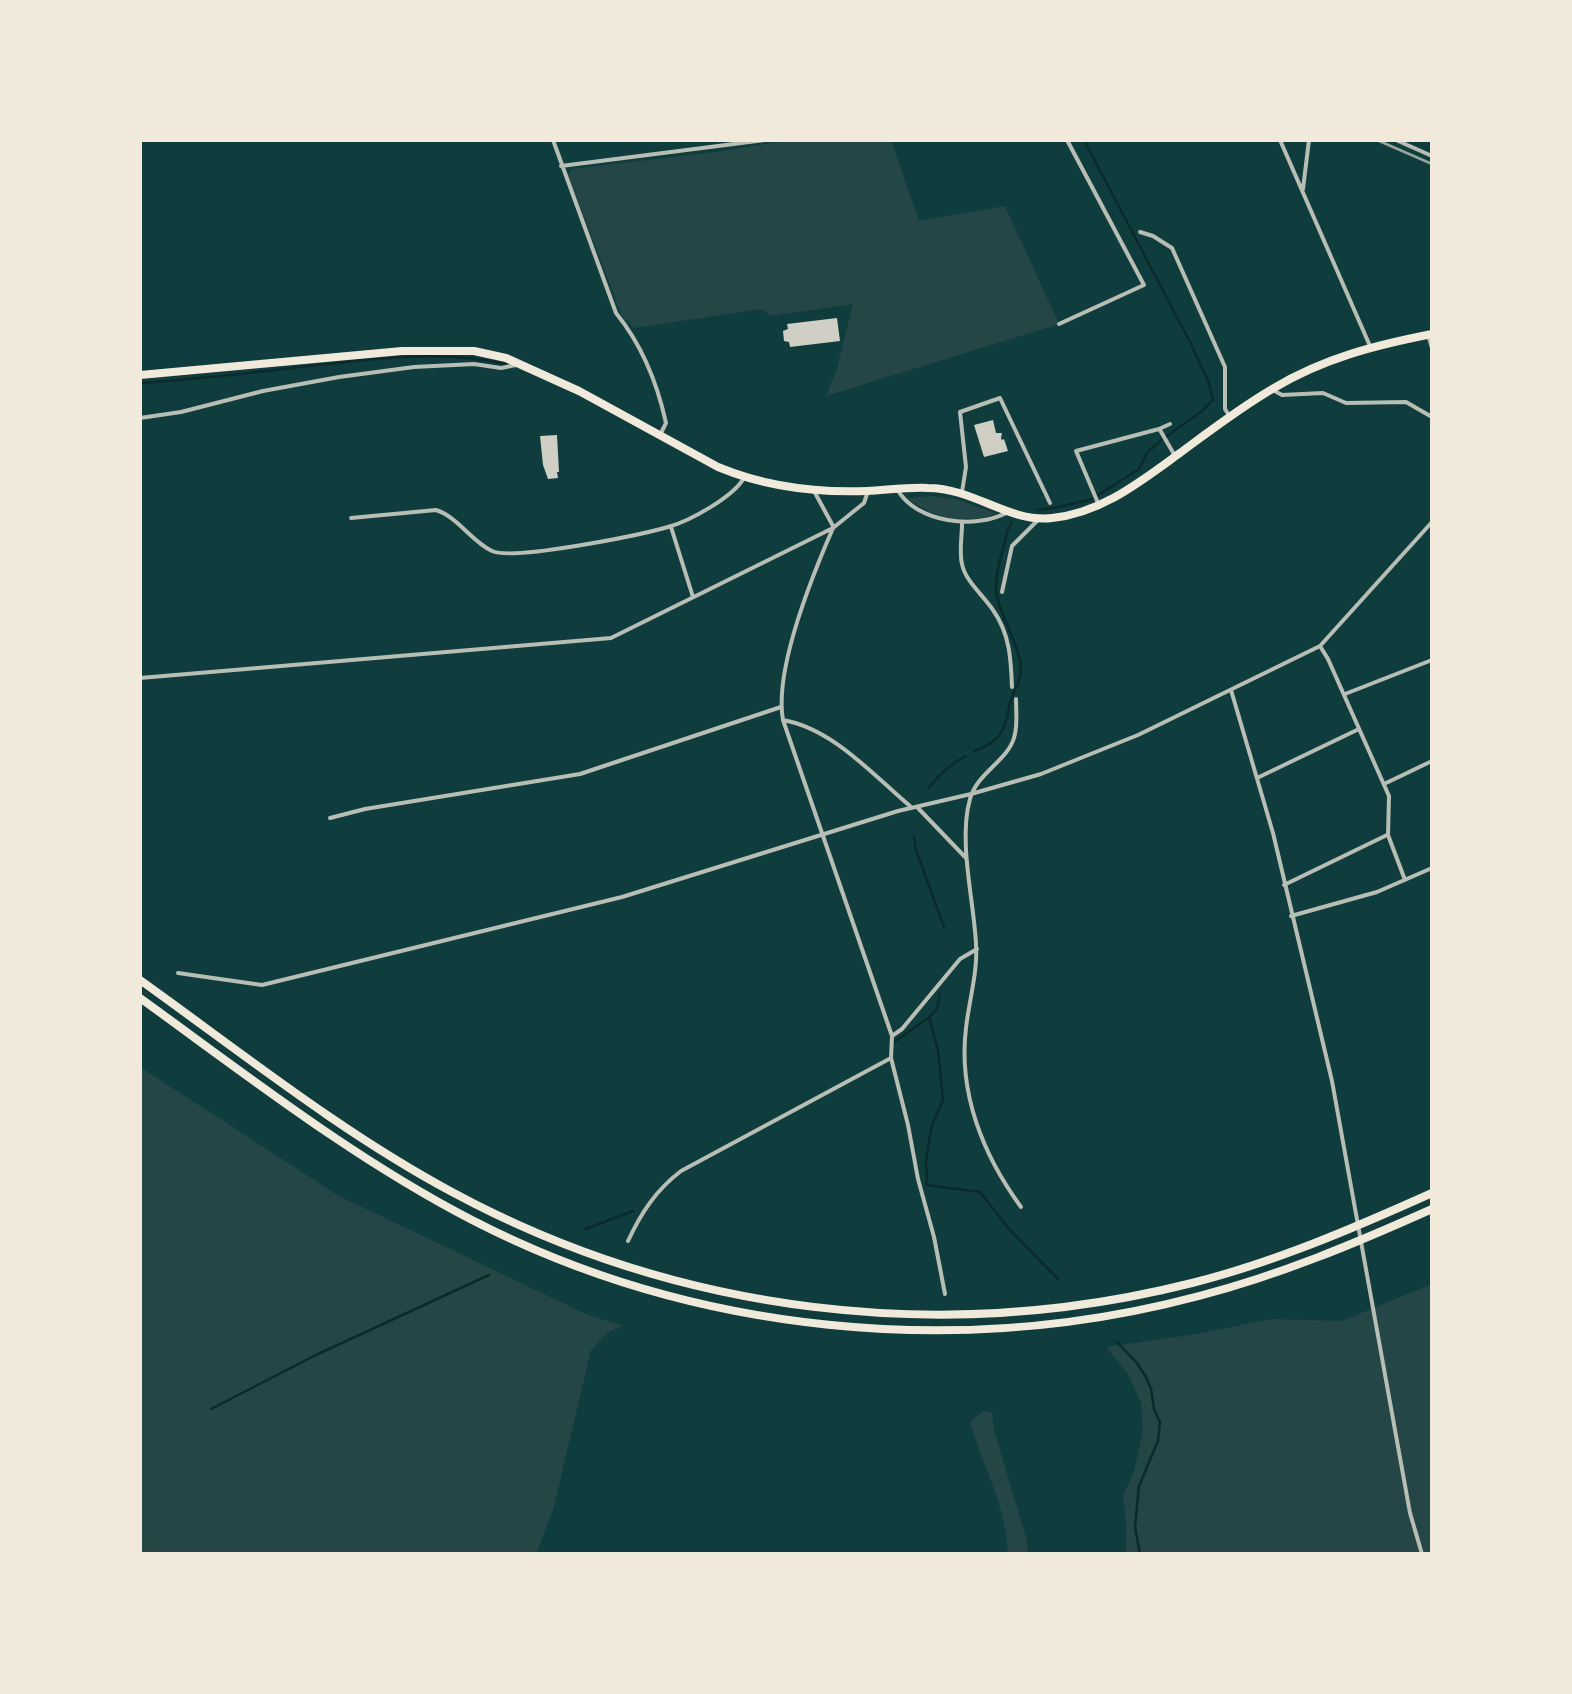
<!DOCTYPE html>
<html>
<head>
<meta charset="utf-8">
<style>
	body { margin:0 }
	#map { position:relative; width:1572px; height:1694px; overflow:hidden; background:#0f3d3e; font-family:Inter,sans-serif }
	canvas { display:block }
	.frame { position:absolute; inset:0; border:142px solid #f1e9da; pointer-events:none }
</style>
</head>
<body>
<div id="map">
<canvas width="1572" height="1694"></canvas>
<div class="frame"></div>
</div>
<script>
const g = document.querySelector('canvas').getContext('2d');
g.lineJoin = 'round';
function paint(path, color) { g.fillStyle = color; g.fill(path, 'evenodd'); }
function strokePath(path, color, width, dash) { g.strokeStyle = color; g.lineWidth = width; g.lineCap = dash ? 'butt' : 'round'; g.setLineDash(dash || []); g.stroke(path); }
paint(new Path2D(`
	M790,140H891L919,221L1005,206L1059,324L826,396L837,369L853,304L771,316L761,309L634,328L622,316L568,175L572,169L723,151Z
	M932,496L959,500L997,514C965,526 934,518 907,498Z
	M140,1067L339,1196L588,1315L623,1326L608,1332L591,1350L553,1510L536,1554H140Z
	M1432,1284V1554H1126V1520L1123,1495L1134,1472L1143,1431L1141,1403L1128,1374L1106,1347L1197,1334L1271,1319L1342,1321Z
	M983,1411L992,1413L994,1430L1027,1541L1028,1554H1008C1006,1503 983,1469 970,1422Z`), '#244646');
strokePath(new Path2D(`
	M140,383C196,379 252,373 308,366C373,359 442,349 506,364
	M1038,510L1054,508L1092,499L1139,469L1147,453L1160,441L1202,411L1213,400L1209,383L1190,342L1084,140
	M974,751C999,743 1005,731 1009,707C1011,694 1021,683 1021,671C1021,645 997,612 996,590C995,571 1004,548 1008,529L1012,522
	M929,788C939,774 950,764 966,756
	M914,836L916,850L944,927
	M940,994L937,1009L929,1017L938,1050L943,1100L932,1125L926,1160L927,1185L980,1192L1008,1228L1058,1279
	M894,1042L928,1018
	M586,1229L633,1211
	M1117,1342L1137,1363L1146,1377L1151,1389L1154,1409L1160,1422L1158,1441L1139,1486L1135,1527L1140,1554
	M211,1409L316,1355L489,1275`), '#0a2a2b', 2.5);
paint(new Path2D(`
	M837,318L840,341L790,347L789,342L784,341L783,331L788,329L787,324Z
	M993,420L996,433H1002L1001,438L1002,440L1004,439L1008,451L984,457L974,425Z
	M557,435L559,472H557L558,478L548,479L543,465L540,436Z`), '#cfcfc3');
strokePath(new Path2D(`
	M553,140L616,313C642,345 657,382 666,423L660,435
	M1280,140L1370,346
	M1396,140L1432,156
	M561,166L765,140
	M1303,189L1309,140
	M1140,232L1153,236L1172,248L1225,367V409L1230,417
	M1059,324L1144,285L1067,140
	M1428,335L1432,348
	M1271,389L1282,395L1323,393L1346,403L1406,402L1432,417
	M140,418L181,412L263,391L339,377L414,367L474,364L501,368L516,365
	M1160,430L1175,456
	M897,489C916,523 976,530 1008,512
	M814,491L833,526
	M962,492L966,467L960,412L1000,398L1050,503
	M1098,503L1076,451L1159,429L1170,424
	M351,518L436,510C458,517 471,541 492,551C513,561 640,535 668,527C690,521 733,497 744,478
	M962,524C962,536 959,552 962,564C965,581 984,596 993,610C1010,634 1011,660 1012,687
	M671,527L693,597
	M833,528C813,574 774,670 783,720L892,1036L891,1058L908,1125L918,1179L934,1237L945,1294
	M1002,592L1012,546L1039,519
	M1320,646L1328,659L1389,796L1388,835L1405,880
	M140,678L611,638L833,528L864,503L868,491
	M1231,690L1273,833L1332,1081L1410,1513L1422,1554
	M1345,694L1432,660
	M1016,699C1016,712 1018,726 1014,738C1007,761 977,773 970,799C958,841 974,901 976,944C978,971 969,1001 966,1028C958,1093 983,1155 1021,1207
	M783,720C833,729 872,774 910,806
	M1257,778L1359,729
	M1384,784L1432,761
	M918,808L966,858
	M330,818L365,809L580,774L781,707
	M1284,885L1387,835
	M1291,916L1377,892L1432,868
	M178,973L262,985L622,897L898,811L971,794L1041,774L1138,735L1320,646L1432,522
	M892,1036L902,1029L960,959L977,949
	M628,1241C641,1213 656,1190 681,1171L891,1058`), '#b8beb3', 4);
strokePath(new Path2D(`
	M140,375L402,351H474L506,358L579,391L718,467C766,487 815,493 867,491C887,490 908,487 928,488C974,488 1009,523 1052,518C1102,513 1141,481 1180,453C1211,430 1241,407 1274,388C1324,358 1376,345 1432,334`), '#f1e9da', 8);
strokePath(new Path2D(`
	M140,980C242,1053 342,1133 452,1192C678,1314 943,1346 1192,1283C1275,1262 1354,1228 1432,1193
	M140,998C248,1076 354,1159 472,1220C693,1334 959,1360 1199,1296C1280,1275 1356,1243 1432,1209`), '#f1e9da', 8);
strokePath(new Path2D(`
	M1377,140L1432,164`), '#97a49c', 2.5);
</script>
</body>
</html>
